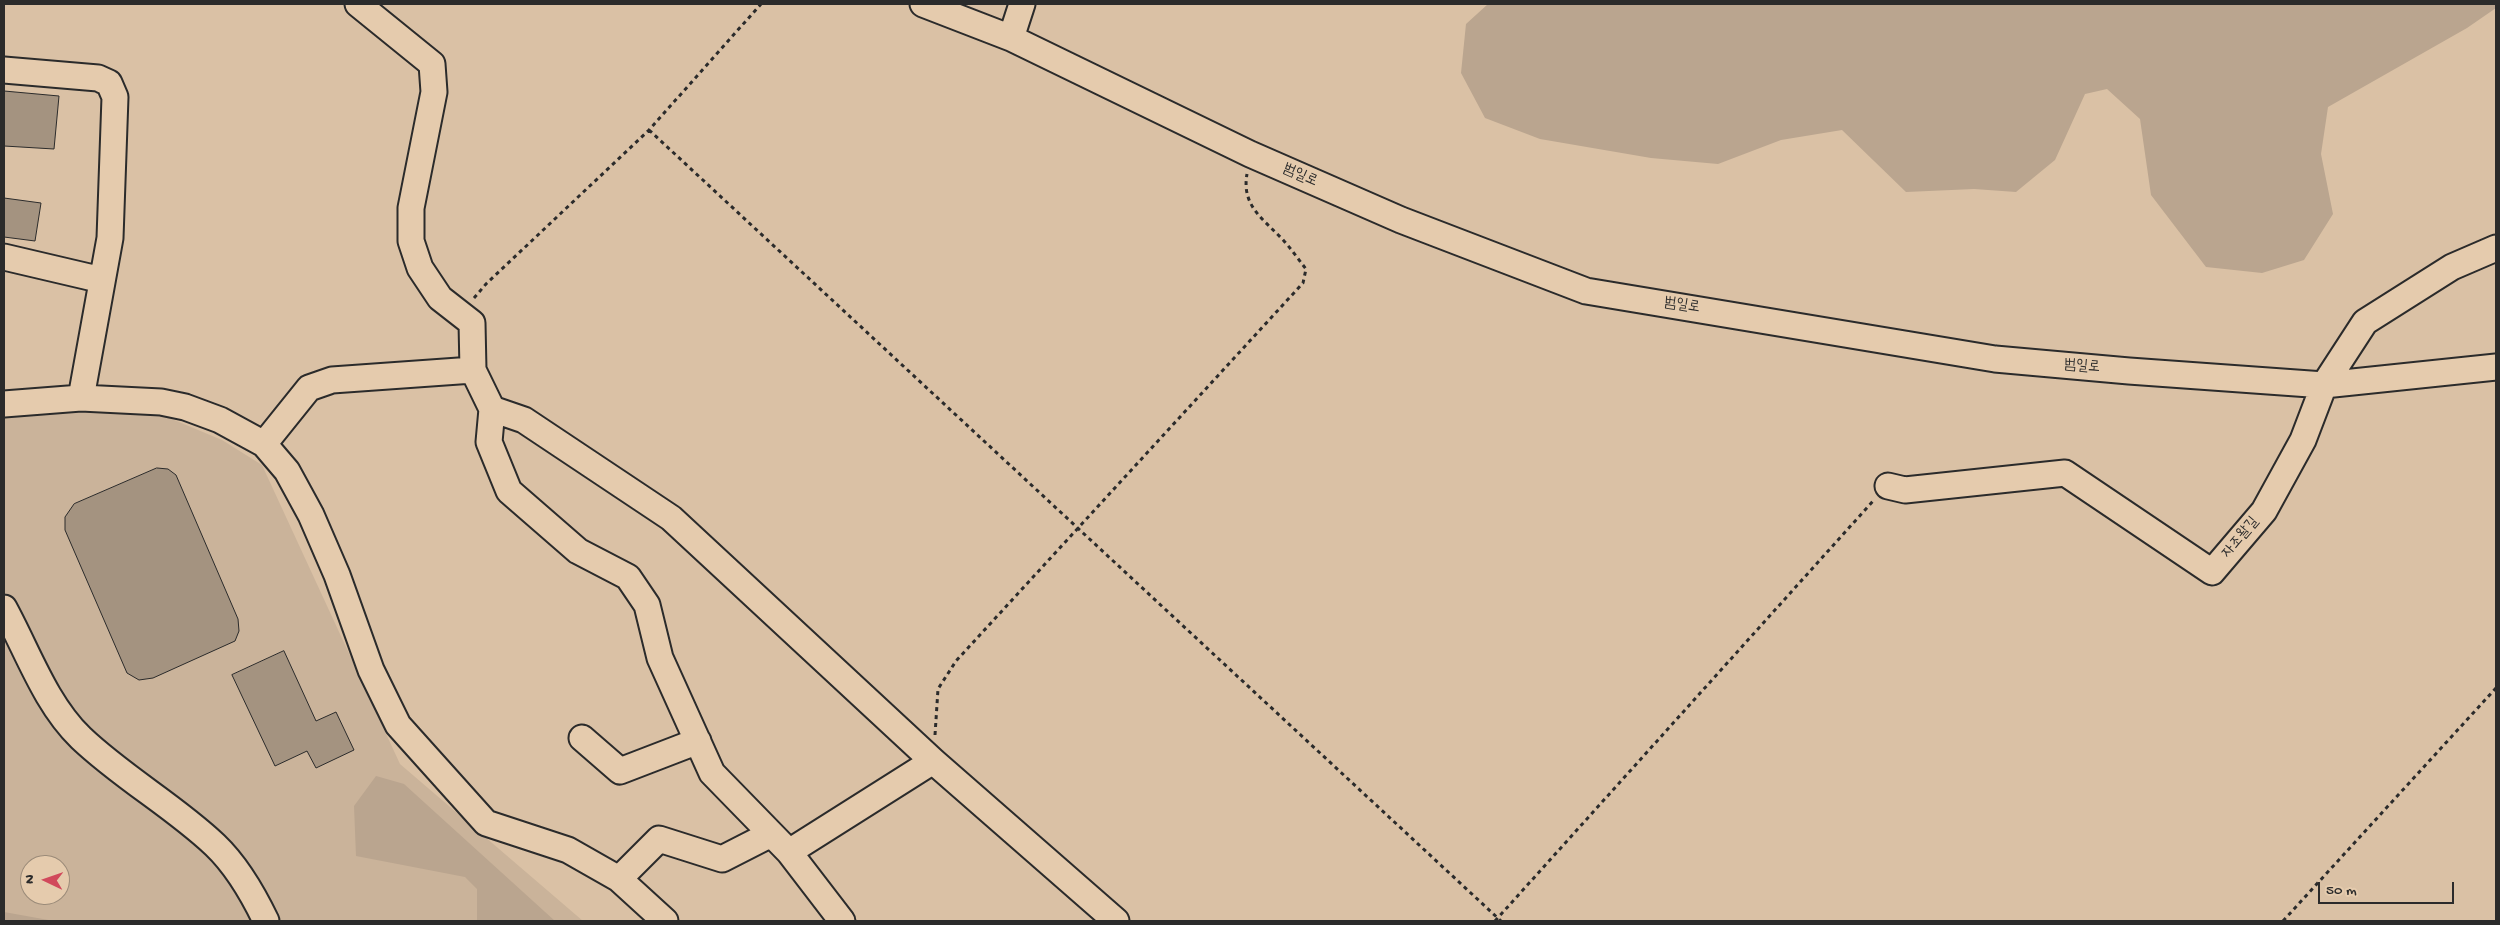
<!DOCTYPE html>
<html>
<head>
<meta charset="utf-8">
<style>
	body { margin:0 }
	#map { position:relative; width:2500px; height:925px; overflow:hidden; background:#dac1a5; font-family:"Gochi Hand",sans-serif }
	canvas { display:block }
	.frame { position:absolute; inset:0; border:5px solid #2b2b2b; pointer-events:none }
	.north { position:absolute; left:20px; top:855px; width:50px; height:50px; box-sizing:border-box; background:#e5cbad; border:1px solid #9b8b79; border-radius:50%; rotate:273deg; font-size:14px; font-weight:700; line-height:20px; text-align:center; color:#2b2b2b }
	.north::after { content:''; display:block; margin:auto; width:18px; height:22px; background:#d1495b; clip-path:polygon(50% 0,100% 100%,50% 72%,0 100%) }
	.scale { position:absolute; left:2318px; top:882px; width:136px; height:22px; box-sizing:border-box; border:2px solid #2b2b2b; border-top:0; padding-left:6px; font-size:15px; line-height:18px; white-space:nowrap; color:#2b2b2b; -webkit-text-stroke:4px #e5cbad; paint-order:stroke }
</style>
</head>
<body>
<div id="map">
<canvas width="2500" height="925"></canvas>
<div class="frame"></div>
<div class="north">N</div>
<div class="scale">50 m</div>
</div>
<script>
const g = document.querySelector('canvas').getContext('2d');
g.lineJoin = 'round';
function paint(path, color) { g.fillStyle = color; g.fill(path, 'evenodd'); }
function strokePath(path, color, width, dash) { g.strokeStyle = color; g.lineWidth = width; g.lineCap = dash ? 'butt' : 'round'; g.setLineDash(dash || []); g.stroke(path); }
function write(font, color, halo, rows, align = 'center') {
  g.font = font + ' "Gochi Hand","Poor Story",sans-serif'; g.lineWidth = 4.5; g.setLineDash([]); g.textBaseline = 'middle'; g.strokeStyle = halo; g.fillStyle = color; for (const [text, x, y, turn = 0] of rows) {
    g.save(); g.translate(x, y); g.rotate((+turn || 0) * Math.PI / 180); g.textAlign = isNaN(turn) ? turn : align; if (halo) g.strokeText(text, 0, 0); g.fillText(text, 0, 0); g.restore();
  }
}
paint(new Path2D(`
	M50,409L155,412L222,440L262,465L400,764L583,921H4V411ZM30,865H60V895H30Z`), '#cab39a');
paint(new Path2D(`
	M1488,4H2496V8L2467,28L2328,107L2321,154L2333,214L2304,260L2262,273L2206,267L2151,195L2140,119L2107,89L2085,94L2055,160L2016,192L1974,189L1906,192L1842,130L1781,140L1718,164L1651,158L1540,139L1485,118L1461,73L1466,24Z
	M376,776L404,784L555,921H477V889L465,877L356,856L354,806Z
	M4,912L54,921H4Z`), '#baa58f');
const building = new Path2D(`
	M4,91L59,96L54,149L4,146Z
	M4,198L41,203L35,241L4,237Z
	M157,468L168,469L176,475L238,619L239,631L235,641L153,678L139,680L127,673L65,530V517L74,504Z
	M284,651L316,721L336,712L354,750L316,768L307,751L275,766L232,675Z`);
paint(building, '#a49380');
strokePath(building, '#2b2b2b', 1);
const minor = new Path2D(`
	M358,4L432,64L434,92L411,208V241L420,268L440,298L472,323L473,370L492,409L524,420L671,518L933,761L1116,921
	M923,4L1011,38L1250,154L1401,220L1586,291L1995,359L2129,371L2324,385L2496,367
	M1011,38L1022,4
	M4,70L98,78L109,83L115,97L110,238L81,398
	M4,257L102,280
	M4,404L81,398L161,402L185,407L220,420L264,444L287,471L311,515L337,575L371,670L398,725L486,823L568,850L619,879L665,921
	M492,409L489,442L509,491L578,551L628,577L647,605L660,658L712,773L789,852L842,921
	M264,444L309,388L332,380L473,370
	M1888,486L1905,490L2065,473L2212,572L2264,511L2303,440L2324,385L2365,322L2452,267L2496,248
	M4,608C28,652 45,703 81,738C123,778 174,806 215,845C236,865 254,896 266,921
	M582,738L620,771L698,741
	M789,852L933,761
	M619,879L659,839L722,859L771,834`);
strokePath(minor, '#2b2b2b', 29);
strokePath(new Path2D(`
	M649,130L1501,921
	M474,298L486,284L649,130L761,4
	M935,735L938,689L956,661L1303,283L1306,269C1299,260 1292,250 1284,241C1265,220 1241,207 1247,174
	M1495,921L1874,500
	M2283,921L2496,688`), '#2b2b2b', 3, [4, 4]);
strokePath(minor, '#e5cbad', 25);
write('15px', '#2b2b2b', '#e5cbad', [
	["범일로",1300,176,24],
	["범일로",1682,306,9],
	["범일로",2082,367,5],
	["자조왈길",2241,538,-50]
]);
</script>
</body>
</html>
